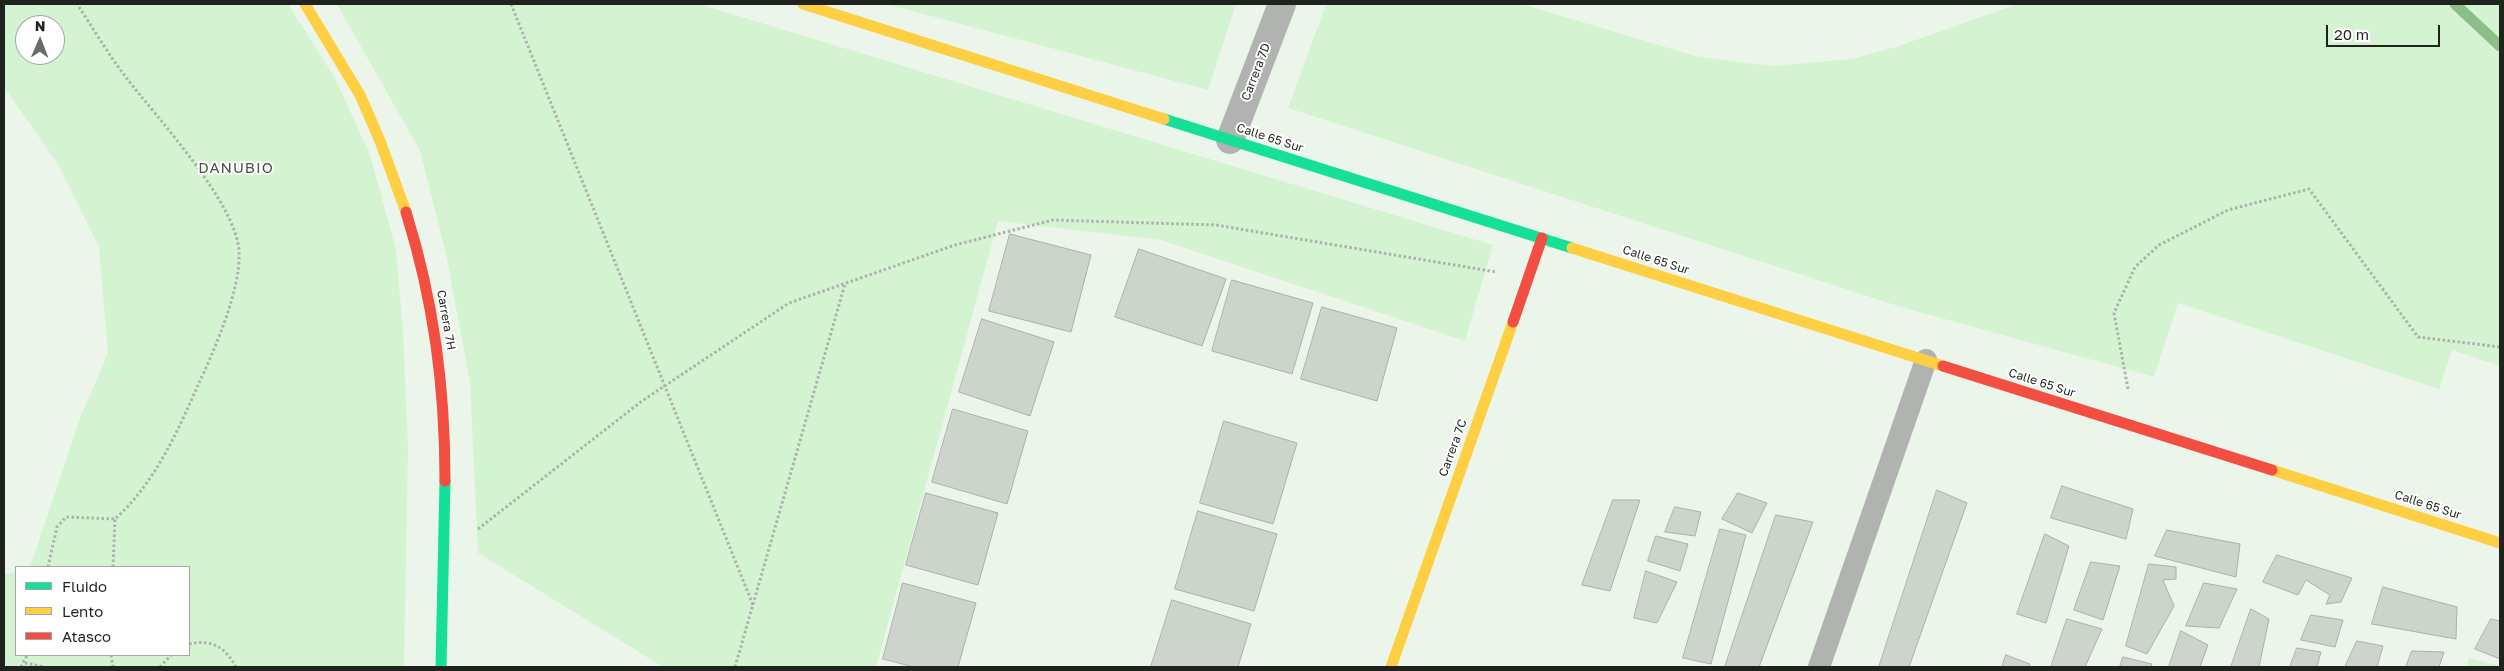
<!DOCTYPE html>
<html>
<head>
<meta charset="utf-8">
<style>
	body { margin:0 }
	#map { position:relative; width:2504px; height:671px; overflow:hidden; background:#ecf5ea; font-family:"Golos Text",sans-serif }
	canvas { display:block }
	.frame { position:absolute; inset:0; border:5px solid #1e241d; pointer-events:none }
	.legend { position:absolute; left:15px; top:566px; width:175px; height:90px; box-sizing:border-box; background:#fff; border:1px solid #a5a7a5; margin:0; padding:6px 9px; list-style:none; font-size:15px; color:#1e241d }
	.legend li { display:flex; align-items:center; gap:10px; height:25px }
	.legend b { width:25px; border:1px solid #a5a7a5 }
	.north { position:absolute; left:15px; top:15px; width:50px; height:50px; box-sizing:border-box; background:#fff; border:1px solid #a5a7a5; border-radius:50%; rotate:1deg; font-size:14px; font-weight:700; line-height:20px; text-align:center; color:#1e241d }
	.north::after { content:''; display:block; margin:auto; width:18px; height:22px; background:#666d65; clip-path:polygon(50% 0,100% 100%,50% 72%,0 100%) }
	.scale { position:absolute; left:2326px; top:25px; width:114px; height:22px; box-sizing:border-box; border:2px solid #1e241d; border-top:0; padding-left:6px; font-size:15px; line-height:18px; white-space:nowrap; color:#1e241d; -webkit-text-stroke:4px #fff; paint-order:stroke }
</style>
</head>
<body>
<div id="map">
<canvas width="2504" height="671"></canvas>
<div class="frame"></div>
<ul class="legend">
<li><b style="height:6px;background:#16e098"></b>Fluido</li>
<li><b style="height:6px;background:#ffcf43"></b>Lento</li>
<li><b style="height:6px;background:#f24e42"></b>Atasco</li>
</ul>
<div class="north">N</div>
<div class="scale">20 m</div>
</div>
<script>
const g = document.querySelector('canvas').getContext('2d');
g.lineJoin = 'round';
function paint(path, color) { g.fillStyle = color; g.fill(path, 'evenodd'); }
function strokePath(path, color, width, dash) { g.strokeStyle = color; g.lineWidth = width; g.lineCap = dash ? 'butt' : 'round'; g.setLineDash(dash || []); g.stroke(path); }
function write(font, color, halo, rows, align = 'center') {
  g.font = font + ' "Golos Text",sans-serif'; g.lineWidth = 4; g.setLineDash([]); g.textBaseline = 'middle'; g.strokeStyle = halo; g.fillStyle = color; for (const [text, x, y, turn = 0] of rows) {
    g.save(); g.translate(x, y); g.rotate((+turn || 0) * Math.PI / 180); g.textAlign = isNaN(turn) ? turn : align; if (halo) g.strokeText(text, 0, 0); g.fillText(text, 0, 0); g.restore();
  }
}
paint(new Path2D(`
	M4,4H288L335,78L370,155L396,249L403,331L408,447L404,667H4V575L16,572V655H189V567H30L80,418L108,353L99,247L59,166L4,87ZM25,25H55V55H25Z
	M337,4H699L1493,245L1465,341L1161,240L998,221L876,667H663L478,553L470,382L446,254L420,151Z
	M886,4H1236L1208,90Z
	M1326,4H1522L1699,57L1772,66L1852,59L1899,46L2017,4H2500V366L2452,350L2439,389L2178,303L2154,377L1898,306L1288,108Z
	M2469,658L2500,666V667H2466Z`), '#d4f4d1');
strokePath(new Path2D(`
	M2455,4L2500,46`), '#8dbe8a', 11);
const building = new Path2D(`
	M1010,234L1091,255L1071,332L989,311Z
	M1139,249L1226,279L1202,346L1115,317Z
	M1232,280L1313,303L1292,374L1212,351Z
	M1322,307L1397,328L1377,401L1301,379Z
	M982,319L1054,342L1030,416L959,392Z
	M953,409L1028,431L1007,504L932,482Z
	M1224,421L1297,443L1273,524L1200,503Z
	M2062,486L2133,509L2126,539L2051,518Z
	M1937,490L1967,503L1909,667H1879Z
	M926,493L998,513L978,585L906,565Z
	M1738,493L1767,503L1752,533L1722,519Z
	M1613,500H1640L1610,591L1582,585Z
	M1675,507L1701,512L1695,536L1665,532Z
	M1198,511L1277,534L1254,611L1175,589Z
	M1776,515L1813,522L1759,667H1725Z
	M1720,529L1746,535L1711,664L1683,658Z
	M2167,530L2240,544L2236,577L2155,556Z
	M2045,534L2069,546L2046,623L2017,614Z
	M1656,536L1688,544L1680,571L1648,561Z
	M2277,555L2352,578L2341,602L2326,604L2330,595L2306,580L2298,595L2263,582Z
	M2091,562L2120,566L2103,620L2074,610Z
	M2149,564L2176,567V579L2163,580L2174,606L2147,654L2126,646Z
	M1646,571L1677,582L1657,623L1634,618Z
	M903,583L976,603L958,667H914L883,659Z
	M2204,583L2237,589L2219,628L2186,626Z
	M2383,587L2457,607L2456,639L2372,624Z
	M1172,600L1251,624L1238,667H1151Z
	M2251,609L2269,619L2259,667H2231Z
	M2311,615L2343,620L2335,647L2301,640Z
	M2067,619L2102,629L2085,667H2051Z
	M2491,619L2500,621V659L2475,649Z
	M2181,631L2208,645L2200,667H2169Z
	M2357,641L2383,646L2377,667H2345Z
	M2297,648L2321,652L2317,667H2290Z
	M2412,651L2444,652L2439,667H2406Z
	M2006,655L2030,664L2029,667H2002Z
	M2123,657L2152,664L2151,667H2120Z`);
paint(building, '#cdd4cc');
strokePath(building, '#aab1a9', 1);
strokePath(new Path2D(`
	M511,4L753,605
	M2128,389L2114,313L2135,267L2159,245L2228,210L2309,189L2418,337L2500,347
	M478,529L642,401L789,303L955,245L1053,220L1216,225L1496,272
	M48,567L57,527L66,517L115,519C154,484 177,433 198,385C214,351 241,290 239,252C237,203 156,117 125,76C108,54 93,28 77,4
	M113,567L115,519
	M189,644C212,639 225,647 236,667
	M111,655L113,667
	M25,663L44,667
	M21,667L27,655
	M160,667L171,655
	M735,667L845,284`), '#aeb0ae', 3, [2.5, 2.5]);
strokePath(new Path2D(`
	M1819,667L1926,360`), '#b1b3b1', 22);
strokePath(new Path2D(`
	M1230,140L1282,4`), '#b1b3b1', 28);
strokePath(new Path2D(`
	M1164,119L1572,248
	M441,667L445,481`), '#16e098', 11);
strokePath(new Path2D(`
	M305,4L360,95L380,141L406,212
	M803,4L1164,119
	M1572,248L1943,366
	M2272,470L2500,543
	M1391,667L1513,322`), '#ffcf43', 11);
strokePath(new Path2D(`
	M406,212C434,302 445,387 445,481
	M1513,322L1542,238
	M1943,366L2272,470`), '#f24e42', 11);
write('12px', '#1e241d', '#fff', [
	["Carrera 7D",1256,72,-69],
	["Calle 65 Sur",1270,138,18],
	["Calle 65 Sur",1656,260,18],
	["Carrera 7H",446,320,80],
	["Calle 65 Sur",2042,383,18],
	["Carrera 7C",1453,448,-70],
	["Calle 65 Sur",2428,505,18]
]);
g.letterSpacing = '1px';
write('15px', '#485647', '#fff', [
	["DANUBIO",236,168]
]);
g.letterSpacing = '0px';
</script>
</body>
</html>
